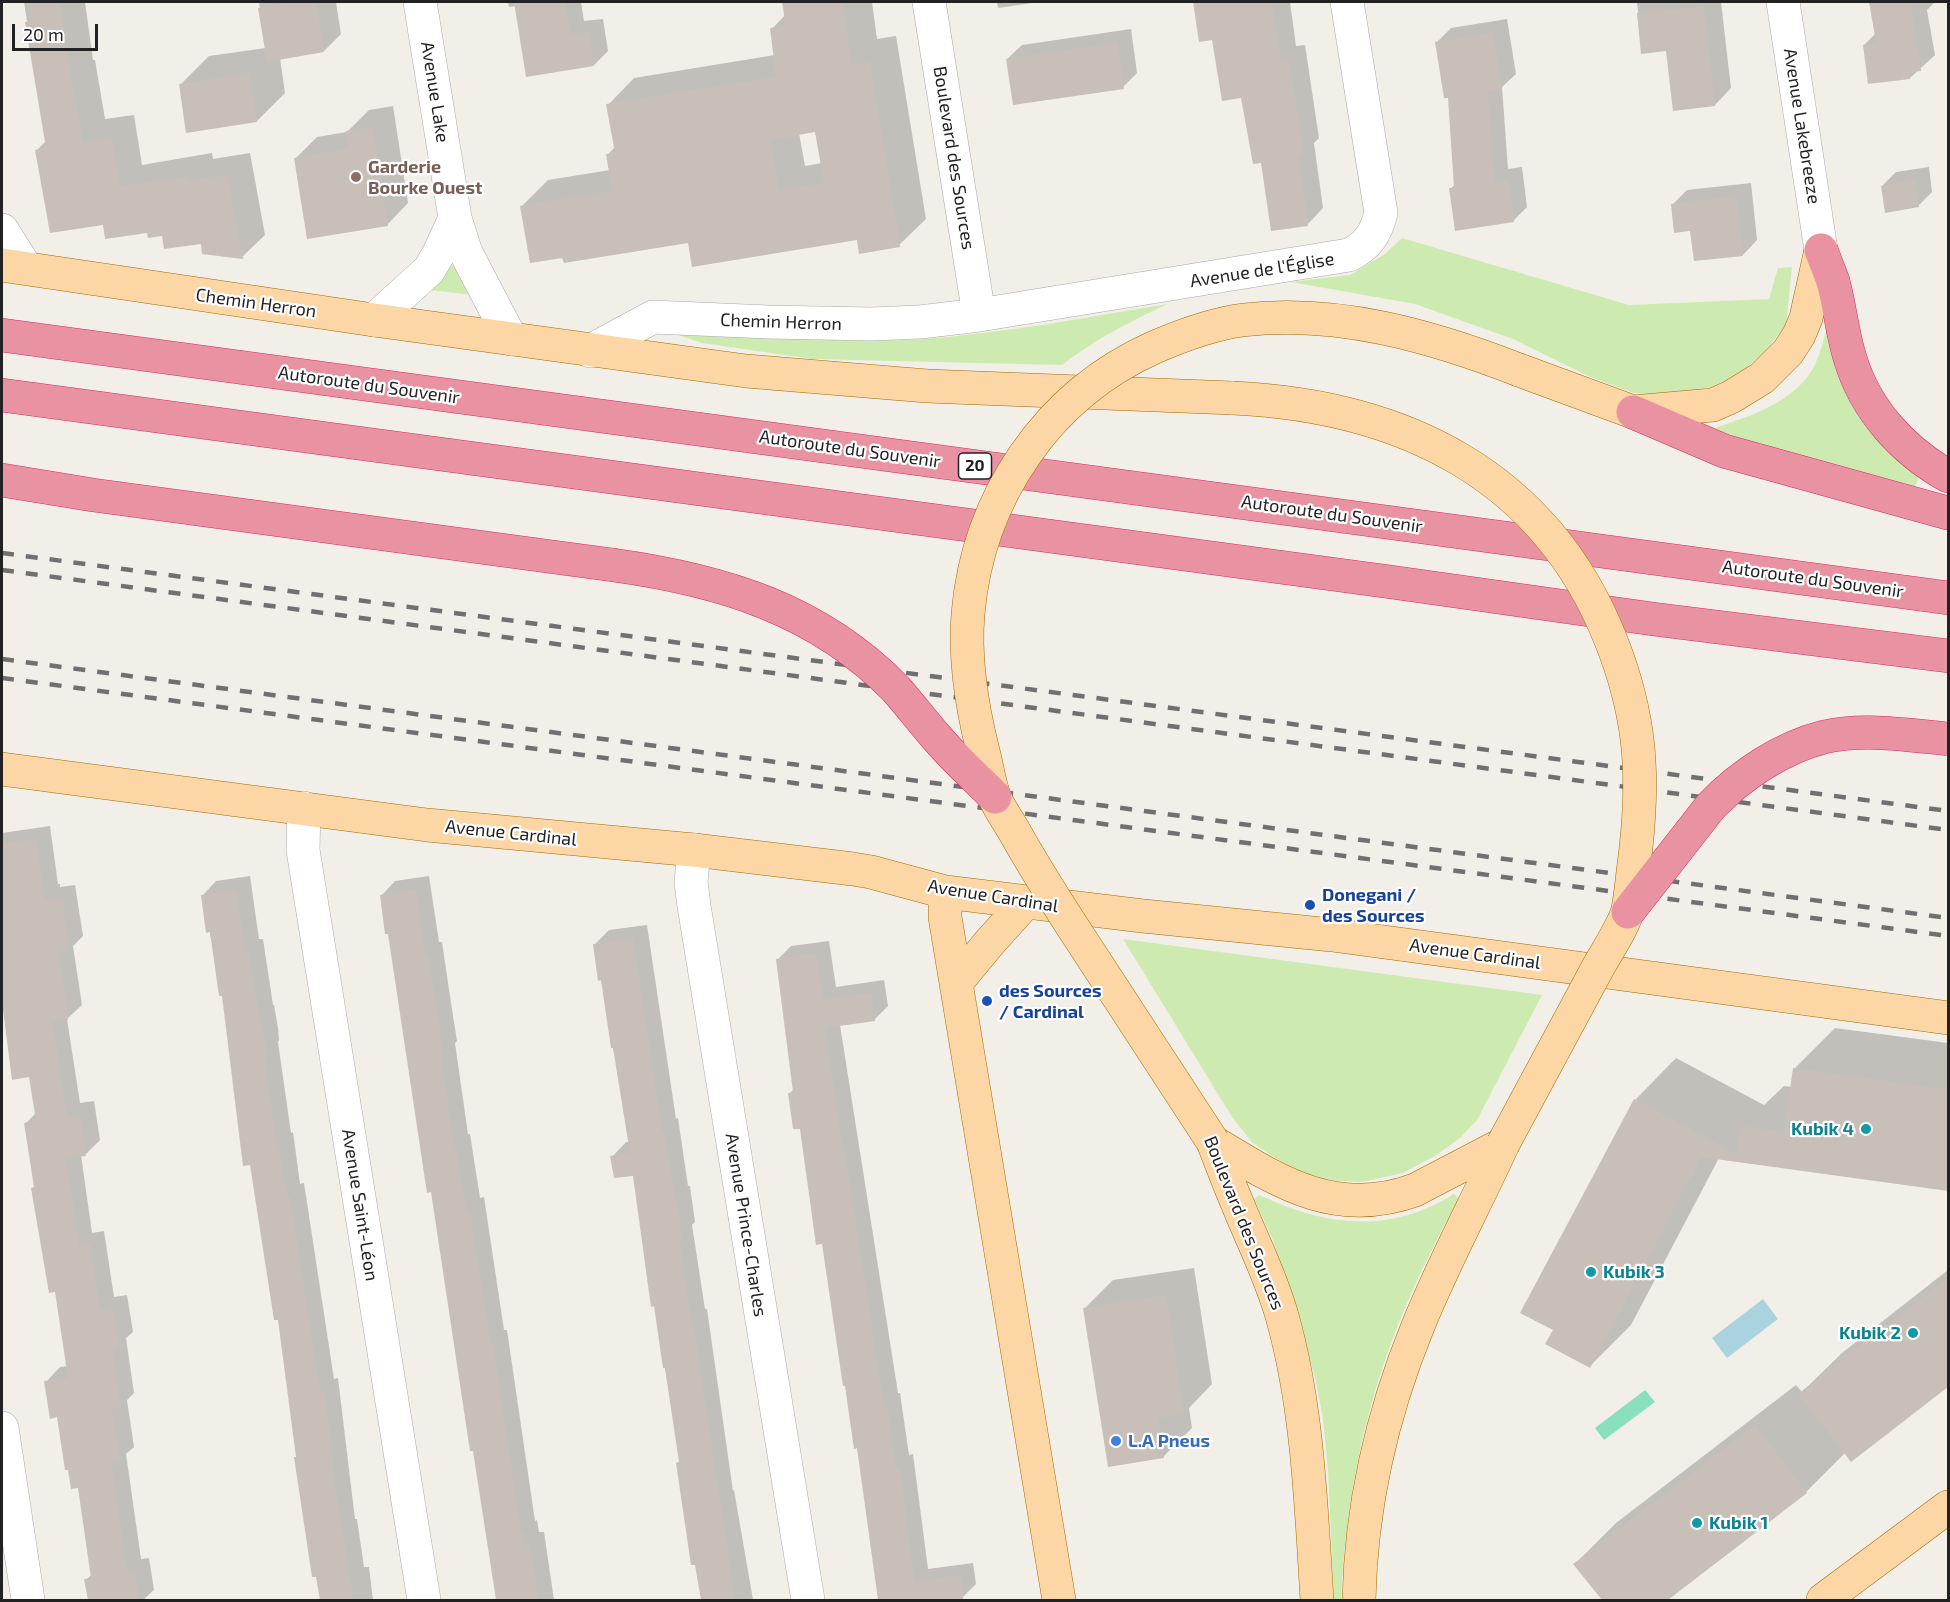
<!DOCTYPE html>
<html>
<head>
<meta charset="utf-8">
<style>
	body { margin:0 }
	#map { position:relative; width:1950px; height:1602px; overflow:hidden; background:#f2efe9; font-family:"Exo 2",sans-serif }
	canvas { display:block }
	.frame { position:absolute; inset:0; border:3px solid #222; pointer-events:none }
	.scale { position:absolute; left:12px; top:24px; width:86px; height:27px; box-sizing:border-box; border:3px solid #222; border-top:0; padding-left:8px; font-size:18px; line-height:21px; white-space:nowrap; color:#222; -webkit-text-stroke:4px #fff; paint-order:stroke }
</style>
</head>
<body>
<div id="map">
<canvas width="1950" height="1602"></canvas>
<div class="frame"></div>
<div class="scale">20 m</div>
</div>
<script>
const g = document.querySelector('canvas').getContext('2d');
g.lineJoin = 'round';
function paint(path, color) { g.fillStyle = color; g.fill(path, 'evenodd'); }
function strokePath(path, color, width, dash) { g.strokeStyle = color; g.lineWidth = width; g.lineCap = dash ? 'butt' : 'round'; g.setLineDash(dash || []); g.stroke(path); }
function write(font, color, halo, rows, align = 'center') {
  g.font = font + ' "Exo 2",sans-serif'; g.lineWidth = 4.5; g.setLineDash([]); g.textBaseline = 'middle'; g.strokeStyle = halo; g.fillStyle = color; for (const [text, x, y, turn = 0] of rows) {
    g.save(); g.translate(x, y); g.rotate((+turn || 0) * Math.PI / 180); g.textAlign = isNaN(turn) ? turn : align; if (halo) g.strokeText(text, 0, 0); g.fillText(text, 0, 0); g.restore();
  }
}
paint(new Path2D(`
	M1402,238L1629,305L1769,299L1778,268L1792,267L1786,325L1766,350L1741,373L1711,387L1667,397L1634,393L1590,377L1513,339L1415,304L1291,282L1350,275L1385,254Z
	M449,266H456L473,295L430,290Z
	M1168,304C1127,323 1098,338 1062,365L812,359L702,343L663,330C750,336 837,344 924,339C1006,333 1087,317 1168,304Z
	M1828,326L1919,476L1913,493L1704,432C1742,418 1789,407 1812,370C1820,357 1823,340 1828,326Z
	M1123,939L1542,995L1477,1120L1460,1138L1435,1156L1403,1173L1362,1182L1326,1180L1287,1166L1252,1142L1232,1117Z
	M1454,1194L1459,1199C1384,1331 1349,1449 1341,1600H1334L1328,1471L1323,1419L1315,1377L1273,1240L1254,1199L1259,1195C1326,1226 1388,1235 1454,1194Z`), '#cdebb0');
paint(new Path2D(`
	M1645,1390L1655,1402L1604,1440L1595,1428Z`), '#88e0be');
paint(new Path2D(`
	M1763,1299L1778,1319L1727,1358L1712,1338Z`), '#aad3df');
paint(new Path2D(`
	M24,2H85L93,60H95L105,119L134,115L142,165L212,153L213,159L250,153L265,235L242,257L202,242L104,223L37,150L46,141Z
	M259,2H336L341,34L324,51L280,58L285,93L257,121L180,85L209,56L266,48Z
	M508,2H581L584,21L603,19L608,51L594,65L516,6L509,7Z
	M784,2H872L877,39L896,36L926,219L899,245L858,239L689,241L522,206L548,180L610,170L608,154L615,147L608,105L634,78L775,55L772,29L786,14ZM816,130L822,163L805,166L799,133Z
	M997,2H1040L998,8Z
	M1195,2H1290L1296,46L1305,45L1319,138L1314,143L1323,208L1308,224L1262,161L1243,97L1214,38L1200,40Z
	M1637,2H1721L1731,88L1715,105L1668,50L1642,52Z
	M1871,2H1935L1927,10L1935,55L1910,78L1864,45L1876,33Z
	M1507,19L1516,74L1502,87L1508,169L1522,167L1527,207L1513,221L1450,189L1455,185L1449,96L1437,42L1451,28Z
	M1131,29L1137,73L1123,87L1007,59L1022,45Z
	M393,106L408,203L387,225L296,158L317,137L347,132L369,110Z
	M1929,167L1932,192L1918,206L1882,186L1896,172Z
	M1751,183L1757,240L1743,255L1692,230L1673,204L1687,190Z
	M50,826L58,884H60V887L75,885L83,936L73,946L82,1005L67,1019L80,1103L94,1101L100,1140L86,1154L81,1155L92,1233L104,1231L114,1297L127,1295L133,1332L126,1338L134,1393L127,1400L134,1447L126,1454L141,1559L149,1558L154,1590L143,1600H89L86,1580L92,1574L79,1486L58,1416L46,1382L60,1367L68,1366L56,1291L33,1188L35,1186L26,1123L36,1113L30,1076L13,1078L2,995V833Z
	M250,876L259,939H263L273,1005H274L278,1028L279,1040L278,1042L291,1133L293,1132L300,1184L304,1183L334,1379L338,1378L355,1519H357L364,1567H369L373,1600H322L298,1455L279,1318L223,994L202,896L216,881Z
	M429,876L439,942H442L451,1003L457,1041L455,1043L468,1134H470L480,1198L484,1197L504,1330H507L535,1521L537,1520L539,1532H544L554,1600H500L389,932L381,896L395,881Z
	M647,925L676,1119L678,1118L688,1186H690L695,1222L692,1225L705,1309H707L733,1491L734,1490L753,1600H702L677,1463L680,1461L634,1174L612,1157L626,1142H630L595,944L609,930Z
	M829,941L836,987L884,980L888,1006L874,1020L840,1025L898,1393H900L909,1455L913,1454L928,1569L973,1563L976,1584L963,1597L940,1600H880L858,1446L823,1243L801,1127L789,1094L794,1089L777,960L791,946Z
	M1835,1028L1948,1043V1190L1719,1158L1631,1325L1590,1366L1555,1330L1635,1100L1676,1058L1764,1105L1784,1086L1792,1087L1794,1069Z
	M1194,1268L1212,1384L1189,1408L1192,1428L1163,1457L1085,1308L1113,1280Z
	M1948,1270V1385L1852,1459L1846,1452L1806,1492L1665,1600H1604L1575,1564L1616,1523L1796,1385L1802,1392L1842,1353Z`), '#0003');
paint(new Path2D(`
	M28,2H60L71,82H72L83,142L111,137L120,187L190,176V181L227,175L243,259L202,254L201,244L164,249L162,236L148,238L147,233L105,239L103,225L50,233L35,150L46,148L25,22H30Z
	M300,2H316L324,52L267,62L258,8Z
	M514,2H565L570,35L589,32L594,66L526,77Z
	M782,2H843L851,65L870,62L900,247L859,254L857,240L692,267L688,243L564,263L562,258L530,263L520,206L612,191L606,154L615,153L606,104L776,77L770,28L786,26ZM815,132L824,183L779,191L770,140Z
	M1193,2H1272L1281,61L1289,60L1304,155L1298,156L1308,226L1271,231L1261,163L1253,164L1241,98L1222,101L1212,40L1199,42Z
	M1869,2H1910L1921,71L1910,73V79L1868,84L1863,45L1876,42Z
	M1704,7L1715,106L1673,111L1666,51L1641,54L1637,13Z
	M1493,33L1502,89L1488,91L1494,182L1508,180L1514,222L1455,231L1449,188H1454L1448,98H1444L1435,42Z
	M1117,43L1124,89L1013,105L1006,59Z
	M250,74L257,122L186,133L179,84Z
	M372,127L388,226L307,239L294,158L348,149L346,131Z
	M1915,180L1919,207L1885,213L1881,186Z
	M1737,196L1743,256L1694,261L1690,231L1674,233L1671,204Z
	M36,839L44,898L46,897V901L62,899L69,952L59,953L68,1020L52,1022L67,1117L80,1115L86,1156L66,1158L79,1246L90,1244L100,1310L113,1309L119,1347L112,1348L120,1408L112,1409L120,1462L111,1463L127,1573L135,1571L139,1600H88L84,1579L91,1578L78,1488L71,1489L68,1470H65L57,1417L50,1419L44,1381L68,1378L55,1292L49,1293L31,1188L34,1187L24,1123L36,1121L29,1077L12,1080L2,1002V844Z
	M236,890L245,953L249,952L259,1018H260L265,1043L266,1056H264L277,1146H279L287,1197H290L320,1392L324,1391L334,1467H332L353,1600H320L316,1577H312L294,1457H296L278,1320H274L250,1165L243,1166L222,996H219L210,932L206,933L201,895Z
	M416,890L425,956L428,955L438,1018L443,1056L441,1057L454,1148H456L466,1211H470L490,1343H493L521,1534H524L525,1546L530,1545L538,1600H496L473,1451H470L431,1192L427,1193L388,934H385L380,895Z
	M633,939L662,1132H664L675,1200L676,1199L682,1238H679L691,1323H693L735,1600H701L695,1565H691L676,1463L679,1462L665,1368H663L654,1306L651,1307L633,1176L614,1178L610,1156L630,1153L613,1048H611L601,980L598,981L593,944Z
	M816,953L823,1000L871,993L875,1021L825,1028L842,1148H844L884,1406H887L896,1468L900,1467L914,1582L960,1575L963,1599L951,1600H878L857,1448L854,1449L845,1386H843L822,1244L816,1245L800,1129H793L788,1093L793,1092L776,959Z
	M1793,1068L1948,1090V1191L1701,1157L1590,1368L1545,1344L1553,1330L1520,1313L1634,1099L1737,1154L1741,1126L1784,1132Z
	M1948,1278V1387L1851,1462L1798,1394Z
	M1166,1295L1184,1414L1158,1418L1164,1458L1108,1467L1083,1308Z
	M1755,1425L1807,1493L1668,1600H1602L1573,1564Z`), '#c7bfb8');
const minor = new Path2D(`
	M420,2L455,218L466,253L511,339
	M929,2L979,315
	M1783,2L1821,250
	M2,230L26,268
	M374,320L429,270L439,253L455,218
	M590,351L653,317L768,322L872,324L920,322L979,315L1349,255C1368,246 1376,233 1381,213L1347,2
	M304,808L303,850L424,1600
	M694,850L691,882L694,906L808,1600
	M2,1428L28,1600`);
const major = new Path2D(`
	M2,265L374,320L746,371L927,386L1233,398
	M1519,370L1633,412L1713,405L1731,397L1762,378L1788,352L1799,335L1806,318L1821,250
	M2,769L427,825L694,850L853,869L871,872L945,892L1143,916L1332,935L1948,1018
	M945,892V917L1059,1600
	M956,983L990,942L1026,902
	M1213,1142C1221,1163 1229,1184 1238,1205C1253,1242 1271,1277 1282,1316C1308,1408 1311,1505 1317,1600
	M1213,1142C1279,1182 1335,1219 1415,1190L1503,1144
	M1359,1600C1361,1506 1382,1414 1418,1326C1443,1264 1475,1205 1503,1144
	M1823,1600L1948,1507`);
const highway = new Path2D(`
	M1821,250C1825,260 1829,271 1833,281C1840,306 1842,333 1850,358C1865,409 1902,450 1948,476
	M2,335L1948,598
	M2,395L1391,582L1653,619L1948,656
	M1633,412L1724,451L1948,513
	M2,480L93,495L613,565`);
strokePath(minor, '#a9a9a9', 34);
strokePath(major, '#a06b00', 34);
strokePath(highway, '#dc2a67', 34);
strokePath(minor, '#fff', 33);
strokePath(major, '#fcd6a4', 33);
strokePath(highway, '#e892a2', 33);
strokePath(new Path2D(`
	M2,553L1948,811
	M2,570L1948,830
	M2,659L1948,918
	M2,678L1948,936`), '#707070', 4.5, [12, 12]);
const majorBridge = new Path2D(`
	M1233,398C1402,406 1544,474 1610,638C1642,717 1645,780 1634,864C1632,879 1631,894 1628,909C1625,925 1603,957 1595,973C1564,1030 1534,1087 1503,1144
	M1213,1142C1166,1070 1119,998 1072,926C1052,895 1032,863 1014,831C1007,819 999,808 994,796C989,782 987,766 983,751C972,707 964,660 968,614C978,498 1047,395 1155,347C1183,335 1212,324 1243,320C1337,309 1432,336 1519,370`);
const highwayBridge = new Path2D(`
	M613,565C721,580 818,609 896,689C910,705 923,722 937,738C955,759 975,777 995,797
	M1628,912L1711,806C1741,775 1781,748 1824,737C1864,728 1908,735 1948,739`);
strokePath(majorBridge, '#a06b00', 34, []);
strokePath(highwayBridge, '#dc2a67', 34, []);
strokePath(majorBridge, '#fcd6a4', 33);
strokePath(highwayBridge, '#e892a2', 33);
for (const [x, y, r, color] of [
	[356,177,6,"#8d6e63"],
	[1310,905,6,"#1a4fb4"],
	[987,1001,6,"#1a4fb4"],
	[1866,1129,6,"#0f9aa8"],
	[1591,1272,6,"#0f9aa8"],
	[1913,1333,6,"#0f9aa8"],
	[1116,1441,6,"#3f7fe0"],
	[1697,1523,6,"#0f9aa8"]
]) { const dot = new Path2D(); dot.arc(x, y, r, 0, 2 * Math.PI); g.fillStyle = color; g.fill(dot); strokePath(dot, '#fff', 2); }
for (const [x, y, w] of [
	[975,466,33]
]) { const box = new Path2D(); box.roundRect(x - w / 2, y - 13, w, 26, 4.5); g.fillStyle = '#fff'; g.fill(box); strokePath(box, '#222', 1.5); }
write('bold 16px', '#222', null, [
	["20",975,466]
]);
write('18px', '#222', '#fff', [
	["Avenue Lake",435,92,81],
	["Avenue Lakebreeze",1802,126,81],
	["Boulevard des Sources",954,158,81],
	["Avenue de l'Église",1262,270,-9],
	["Chemin Herron",256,303,8],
	["Chemin Herron",781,322,2],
	["Autoroute du Souvenir",369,385,8],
	["Autoroute du Souvenir",850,449,8],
	["Autoroute du Souvenir",1332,514,8],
	["Autoroute du Souvenir",1813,579,8],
	["Avenue Cardinal",511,833,6],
	["Avenue Cardinal",993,896,9],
	["Avenue Cardinal",1475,954,8],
	["Avenue Saint-Léon",360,1205,81],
	["Boulevard des Sources",1244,1223,68],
	["Avenue Prince-Charles",746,1225,81]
]);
write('bold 18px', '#785e54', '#fff', [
	["Garderie",368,167],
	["Bourke Ouest",368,188]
], 'left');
write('bold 18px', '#164399', '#fff', [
	["Donegani /",1322,895],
	["des Sources",1322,916],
	["des Sources",999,991],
	["/ Cardinal",999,1012]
], 'left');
write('bold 18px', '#0d838f', '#fff', [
	["Kubik 4",1854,1129],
	["Kubik 3",1603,1272,"left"],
	["Kubik 2",1901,1333],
	["Kubik 1",1709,1523,"left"]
], 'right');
write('bold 18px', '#366cbe', '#fff', [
	["L.A Pneus",1128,1441]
], 'left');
</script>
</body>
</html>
